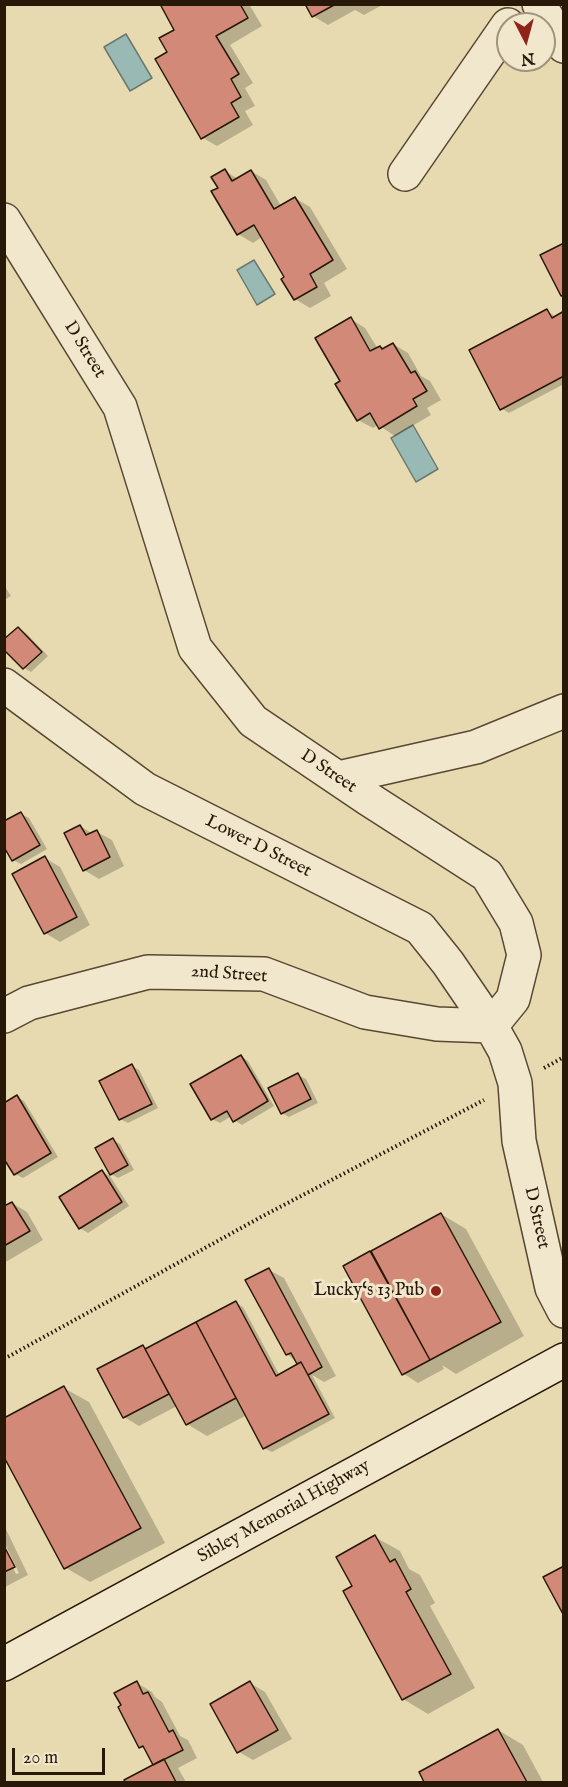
<!DOCTYPE html>
<html>
<head>
<meta charset="utf-8">
<style>
	body { margin:0 }
	#map { position:relative; width:568px; height:1787px; overflow:hidden; background:#e8dab0; font-family:"IM FELL English",serif }
	canvas { display:block }
	.frame { position:absolute; inset:0; border:6px solid #281808; pointer-events:none }
	.north { position:absolute; left:496px; top:12px; width:60px; height:60px; box-sizing:border-box; background:#f0e7cc; border:2px solid #a0947e; border-radius:50%; rotate:174deg; font-size:16px; font-weight:700; line-height:24px; text-align:center; color:#281808 }
	.north::after { content:''; display:block; margin:auto; width:21px; height:27px; background:#8f2418; clip-path:polygon(50% 0,100% 100%,50% 72%,0 100%) }
	.scale { position:absolute; left:12px; top:1748px; width:93px; height:27px; box-sizing:border-box; border:3px solid #281808; border-top:0; padding-left:8px; font-size:18px; line-height:21px; white-space:nowrap; color:#281808; -webkit-text-stroke:4px #f0e7cc; paint-order:stroke }
</style>
</head>
<body>
<div id="map">
<canvas width="568" height="1787"></canvas>
<div class="frame"></div>
<div class="north">N</div>
<div class="scale">20 m</div>
</div>
<script>
const g = document.querySelector('canvas').getContext('2d');
g.lineJoin = 'round';
function paint(path, color) { g.fillStyle = color; g.fill(path, 'evenodd'); }
function strokePath(path, color, width, dash) { g.strokeStyle = color; g.lineWidth = width; g.lineCap = dash ? 'butt' : 'round'; g.setLineDash(dash || []); g.stroke(path); }
function write(font, color, halo, rows, align = 'center') {
  g.font = font + ' "IM FELL English",serif'; g.lineWidth = 6; g.setLineDash([]); g.textBaseline = 'middle'; g.strokeStyle = halo; g.fillStyle = color; for (const [text, x, y, turn = 0] of rows) {
    g.save(); g.translate(x, y); g.rotate((+turn || 0) * Math.PI / 180); g.textAlign = isNaN(turn) ? turn : align; if (halo) g.strokeText(text, 0, 0); g.fillText(text, 0, 0); g.restore();
  }
}
const water = new Path2D(`
	M126,34L152,78L130,91L104,47Z
	M254,260L275,294L257,305L237,270Z
	M413,425L438,469L416,482L391,438Z`);
paint(water, '#99b9b4');
strokePath(water, '#6c796f', 1.5);
paint(new Path2D(`
	M161,4H249L262,26L230,45L253,83L245,88L255,106L245,111L253,125L217,146L203,138L170,52L176,30Z
	M307,4H384L364,15L355,10L328,25L313,16Z
	M225,171L238,179L251,171L266,180L281,206L295,198L310,207L347,269L324,283L331,296L310,308L295,299L286,278L262,237L253,243L238,234L220,189Z
	M547,311L556,317L564,313V384L509,413L501,408Z
	M351,319L365,328L378,349L380,347L384,350L393,344L408,353L421,376L430,381L441,400L427,408L431,415L395,436L378,425L373,428L358,420L342,382Z
	M4,585L11,596L4,600Z
	M18,629L26,633L48,656L31,672L24,668Z
	M21,814L29,818L47,849L21,864L13,860Z
	M80,826L93,834L97,832L112,840L124,866L99,879L84,870Z
	M45,858L60,867L90,925L60,942L45,933Z
	M241,1056L248,1061L274,1106L242,1125L234,1120L232,1116L220,1123L212,1119Z
	M132,1066L139,1070L158,1108L128,1123L120,1119Z
	M298,1075L306,1079L318,1103L289,1117L282,1113Z
	M17,1097L24,1101L58,1157L23,1178L15,1174Z
	M113,1140L120,1144L134,1170L118,1178L111,1174Z
	M102,1172L110,1176L129,1206L88,1233L80,1228L61,1198Z
	M12,1203L27,1212L43,1240L4,1263V1208Z
	M441,1214L466,1229L524,1336L456,1374L442,1365L444,1369L418,1383L404,1374L370,1253L375,1255Z
	M269,1270L284,1278L336,1376L324,1382L312,1375L335,1418L272,1452L264,1448L247,1415L207,1436L187,1424L177,1406L139,1426L124,1417L143,1346L148,1349L236,1303L243,1307L280,1376L300,1365L287,1354Z
	M64,1388L89,1402L165,1543L90,1582L66,1568Z
	M4,1525L28,1575L5,1587L6,1590L4,1591V1549L16,1574L19,1573L4,1542Z
	M375,1537L400,1551L409,1569L420,1575L435,1603L430,1606L475,1688L428,1714L403,1699Z
	M137,1683L152,1692L155,1697L162,1702L180,1736L188,1740L197,1758L178,1768L186,1782H127L126,1780L155,1766L147,1750L140,1747Z
	M250,1683L265,1692L292,1739L253,1760L239,1752Z
	M498,1730L523,1745L543,1782H426L421,1773Z`), '#0003');
const building = new Path2D(`
	M160,4H240L248,18L216,36L239,74L231,79L241,97L231,103L239,117L201,139L155,59L167,52L159,38L174,30Z
	M305,4H336L312,17Z
	M225,169L232,181L251,170L274,209L295,197L333,260L310,274L317,287L294,300L281,279L284,277L254,225L237,235L211,191L218,188L211,177Z
	M564,243V295L561,296L540,255Z
	M547,309L552,318L564,311V376L500,410L469,350Z
	M351,317L370,351L380,346L382,349L393,343L411,373L415,371L427,391L413,399L417,406L379,429L370,413L357,421L335,384L340,381L315,338Z
	M18,627L42,652L23,669L4,650V639Z
	M21,812L40,845L12,861L4,847V821Z
	M80,825L86,835L97,830L110,857L83,871L64,833Z
	M45,856L77,917L44,934L12,874Z
	M241,1055L268,1101L233,1122L227,1111L211,1120L190,1084Z
	M132,1064L152,1104L119,1120L99,1081Z
	M298,1073L311,1099L281,1114L268,1088Z
	M17,1095L51,1153L14,1175L4,1159V1103Z
	M113,1138L128,1165L110,1175L95,1148Z
	M102,1170L122,1202L79,1229L59,1197Z
	M12,1202L30,1231L4,1246V1206Z
	M441,1213L501,1322L430,1360L371,1251Z
	M370,1251L430,1360L402,1375L343,1266Z
	M269,1268L322,1367L308,1375L301,1362L297,1364L291,1353L286,1355L245,1280Z
	M236,1301L276,1376L301,1362L329,1414L263,1449L196,1322Z
	M196,1322L236,1398L186,1425L145,1349Z
	M143,1345L169,1394L123,1418L97,1369Z
	M64,1386L141,1528L64,1569L4,1457V1418Z
	M375,1535L390,1562L395,1559L411,1589L406,1592L451,1674L402,1700L343,1591L352,1586L336,1557Z
	M4,1546L15,1567L4,1572Z
	M564,1566V1616L543,1577Z
	M137,1681L143,1694L148,1692L169,1732L173,1730L183,1750L153,1765L143,1746L139,1748L118,1707L121,1705L114,1693Z
	M250,1681L278,1730L237,1753L210,1704Z
	M498,1729L527,1782H424L419,1772Z
	M164,1759L176,1782H125L124,1780Z`);
paint(building, '#d38977');
strokePath(building, '#281808', 1.5);
const minor = new Path2D(`
	M539,4L564,46
	M405,174L508,25
	M4,220L120,407L195,648L253,721L367,798L487,875L516,923L524,955L513,999L491,1026
	M4,685L145,789L420,928L448,963L491,1026L505,1051L515,1083L519,1141L552,1288L564,1311
	M338,778L476,747L564,711
	M4,1016L29,1003L148,972L264,974L365,1012L437,1024L491,1026`);
const secondary = new Path2D(`
	M4,1664L564,1360`);
strokePath(minor, '#584832', 36);
strokePath(secondary, '#281808', 36);
strokePath(new Path2D(`
	M544,1068L564,1057
	M4,1359L261,1217L484,1100`), '#281808', 4, [1.5, 3]);
strokePath(minor, '#f0e7cc', 33);
strokePath(secondary, '#f0e7cc', 33);
for (const [x, y, r, color] of [
	[436,1291,6,"#8f2418"]
]) { const dot = new Path2D(); dot.arc(x, y, r, 0, 2 * Math.PI); g.fillStyle = color; g.fill(dot); strokePath(dot, '#f0e7cc', 2); }
write('18px', '#281808', '#f0e7cc', [
	["D Street",84,350,58],
	["D Street",328,772,34],
	["Lower D Street",258,847,27],
	["2nd Street",229,975,4],
	["D Street",536,1218,77],
	["Sibley Memorial Highway",284,1512,-29]
]);
write('18px', '#281808', '#f0e7cc', [
	["Lucky‘s 13 Pub",424,1291]
], 'right');
</script>
</body>
</html>
